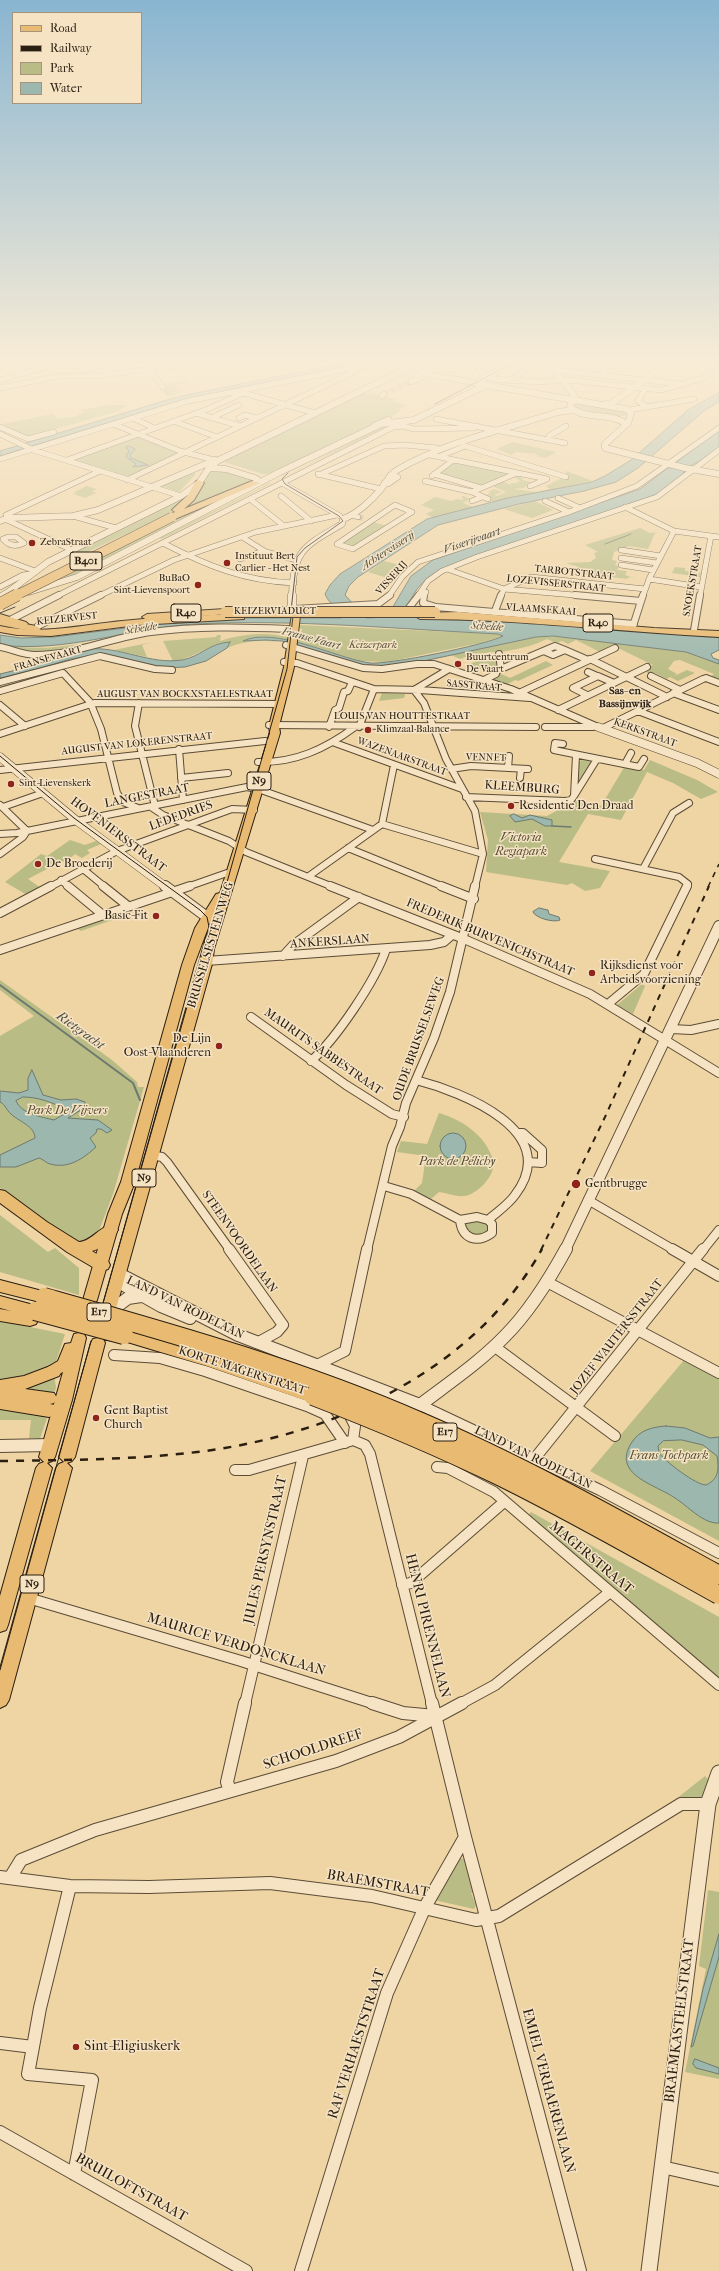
<!DOCTYPE html>
<html>
<head>
<meta charset="utf-8">
<style>
	body { margin:0 }
	#map { position:relative; width:719px; height:2271px; overflow:hidden; background:#efd4a4; font-family:"IM FELL French Canon",serif }
	canvas { display:block }
	.legend { position:absolute; left:12px; top:12px; width:130px; height:92px; box-sizing:border-box; background:#f5e3c4; border:1px solid #a4947c; margin:0; padding:5px 7px; list-style:none; font-size:12px; color:#2a1e11 }
	.legend li { display:flex; align-items:center; gap:8px; height:20px }
	.legend b { width:20px; border:1px solid #a4947c }
</style>
</head>
<body>
<div id="map">
<canvas width="719" height="2271"></canvas>
<ul class="legend">
<li><b style="height:5px;background:#e8ba72"></b>Road</li>
<li><b style="height:5px;background:#2a1e11"></b>Railway</li>
<li><b style="height:11px;background:#babc85"></b>Park</li>
<li><b style="height:11px;background:#9cb7ae"></b>Water</li>
</ul>
</div>
<script>
const g = document.querySelector('canvas').getContext('2d');
g.lineJoin = 'round';
function paint(path, color) { g.fillStyle = color; g.fill(path, 'evenodd'); }
function strokePath(path, color, width, dash) { g.strokeStyle = color; g.lineWidth = width; g.lineCap = dash ? 'butt' : 'round'; g.setLineDash(dash || []); g.stroke(path); }
function write(font, color, halo, rows, align = 'center') {
  g.font = font + ' "IM FELL French Canon",serif'; g.lineWidth = 3; g.setLineDash([]); g.textBaseline = 'middle'; g.strokeStyle = halo; g.fillStyle = color; for (const [text, x, y, turn = 0] of rows) {
    g.save(); g.translate(x, y); g.rotate((+turn || 0) * Math.PI / 180); g.textAlign = isNaN(turn) ? turn : align; if (halo) g.strokeText(text, 0, 0); g.fillText(text, 0, 0); g.restore();
  }
}
paint(new Path2D(`
	M186,381L189,383L175,385L179,389L169,391L182,390L175,395L167,396L160,389L166,388L164,386H167L166,384Z
	M360,393L366,394L370,393L394,399V402L406,405L399,409L401,410L394,415L271,474H262L225,462V460L337,406Z
	M579,403L628,413L625,416L619,417L578,410L572,406Z
	M110,405H126L119,411L27,437L2,424L53,414L58,419L77,416L84,412L82,410Z
	M398,422L286,479H283L392,424L284,477L382,426Z
	M137,436L179,453L128,478L105,471L108,470L107,469L104,471L97,469L100,467L96,469L71,460Z
	M513,442L556,452L546,458L536,456L538,455L536,454L516,452L511,455L497,449Z
	M455,462L510,473L512,475L481,487L438,473L451,463Z
	M216,469L254,481L183,510L211,470Z
	M566,471L593,481L493,502L483,496L491,493L488,492L494,489L502,492L494,495L497,496L506,492L490,485L501,481L512,485L510,483H519L516,481L522,482L512,476L523,475L519,476L524,479L522,480L531,482L526,484L530,485L523,488L513,489L537,492L550,489L546,486L566,476Z
	M192,473L196,474L179,492L161,486Z
	M270,483H272L162,539L159,538Z
	M87,486L97,489L92,491L96,493L85,498L74,494L76,493L74,492Z
	M190,493L178,507L168,514L77,557L69,554Z
	M236,493L77,574L64,577L189,511Z
	M463,496L471,499L463,503L473,507L433,518L426,514L434,510L421,505L435,497L451,501L457,499L461,500L464,499L461,497Z
	M535,501L553,510L532,518L504,509Z
	M372,522L388,526L353,548L340,544Z
	M640,528L650,533L659,532L655,533L648,549L629,546L614,552L612,560L617,561L615,565L619,566L617,570L627,571L625,575L635,578L629,577L627,579L603,576L601,580H598L599,575L573,572L579,567L566,563L590,562L596,558L594,553L598,552L585,545Z
	M384,561L408,567L394,580L368,572Z
	M675,567L685,568V571L701,573L700,577L672,573Z
	M193,624L282,625V627L137,633L34,654L0,645C18,647 36,649 55,647C101,643 147,629 193,624Z
	M299,625L498,634L503,636L480,643L387,662L362,661L282,639L266,638L243,641L266,640L282,642C263,640 245,640 227,648L229,642C209,643 194,659 173,661L163,641L216,637L217,635H221L220,641C250,632 270,632 299,640L302,629L299,628Z
	M560,636L686,652L719,664V682L709,678L714,674L680,660L674,661L668,669L677,674L672,677L687,670L695,673L678,681L670,677L667,679L655,673L652,675L642,670L653,665L618,648L614,647L602,653L576,640L568,644L562,641L556,643L547,639C535,645 523,648 507,651C490,653 476,652 460,659L451,655L536,637Z
	M153,642L142,645L147,657L114,650Z
	M497,659L498,669L493,673L469,665L476,661Z
	M546,661L553,665L518,681L515,680L506,685L490,679L499,675V673L510,678Z
	M382,693L404,694L405,695L404,698L379,701Z
	M583,759L592,762L577,787L579,762Z
	M650,760L697,780L718,792L701,799L673,783L647,772L621,820L588,814L559,862L610,871L600,888L585,891L572,883L567,885L486,872L488,840L480,812L547,816L558,810V808L553,803L573,805L576,801L601,806L625,766L644,770Z
	M70,840L85,845L96,841L101,844L87,850L90,853L82,858L75,854L66,862L62,861L28,879L41,888L27,895L5,882L41,854L47,856Z
	M109,917L118,918L81,931L76,928Z
	M0,980L112,1060L137,1082L138,1087H144L113,1194L97,1236H90L85,1242L79,1245L0,1188V1036L34,1016L0,990Z
	M642,984L645,986L633,1014L617,1005Z
	M439,1113C463,1120 486,1136 493,1160L489,1161V1166H493C493,1178 476,1195 464,1196C457,1197 447,1193 439,1192L430,1200L413,1192L422,1183L426,1156L397,1152L401,1141L427,1144Z
	M0,1215L48,1252L55,1248L79,1268V1295L0,1272Z
	M481,1220L488,1224L489,1231L483,1236L469,1235L465,1225L467,1222Z
	M0,1321L65,1334L54,1368L37,1376L0,1382Z
	M685,1359L719,1375V1541L590,1471Z
	M54,1374L56,1388L53,1396L20,1388Z
	M0,1409L39,1415L47,1418L40,1439L29,1438L31,1420H0Z
	M531,1512L719,1617V1678L528,1515Z
	M705,1776L710,1781L703,1798L678,1801L676,1799Z
	M467,1858L475,1892L471,1893L476,1905L474,1909L434,1900L459,1859Z
	M708,1890L719,1892V2079L685,2072L706,1969L699,1966Z`), '#babc85');
const water = new Path2D(`
	M343,363H366L260,383L182,400L0,456V451L177,397Z
	M719,393V402L705,410L638,468L616,482L584,491L519,504L438,525L358,577L349,586L345,595L366,618L387,617L411,576L433,560L640,489L668,468H676L675,463L719,430V447L700,461L682,470L687,473L684,472L683,473L686,474L660,493L448,566C423,579 412,589 405,617L560,624L719,637V650L711,654L713,658L719,660V664L686,652L553,636L536,637L400,666L364,667L282,641L266,640L243,641C274,626 336,658 370,663C388,665 486,645 503,636L498,634C397,629 295,619 195,624C129,628 67,653 0,645V635L21,638L54,637L204,618H341L344,616C339,607 329,605 325,594L330,585L340,574L427,519L508,498L592,482L605,476L631,460L688,410Z
	M129,446L135,449L130,455L131,458L148,465L133,467L136,464L126,457L129,451L126,448Z
	M230,642L227,648L206,661L185,667L162,668L93,655L71,659L0,680V674C30,668 57,652 88,649C120,646 150,665 182,660C200,657 209,643 230,642Z
	M514,814L522,818L530,815L552,820V826H545L532,819L515,822L510,816Z
	M539,908L548,910L549,914L559,917L560,920C554,923 535,918 533,912Z
	M32,1070L43,1095L61,1100L76,1099L85,1102L84,1108L68,1118L98,1120L112,1130L107,1133L101,1129H97L96,1133L90,1138L96,1147C83,1159 68,1169 50,1164C46,1163 43,1159 39,1158L16,1167H0V1155L35,1138C35,1126 18,1121 11,1114C6,1110 6,1105 0,1102V1091L19,1093L28,1090V1079ZM23,1097C37,1097 53,1102 66,1110L64,1114L54,1120C42,1117 21,1114 16,1101Z
	M440 1146a13 13 0 1 1 26 0a13 13 0 1 1-26 0Z
	M666,1426L685,1428L710,1438L719,1437V1523C703,1524 688,1506 675,1498C657,1485 610,1475 632,1442C640,1430 652,1427 666,1426ZM682,1440L703,1445L717,1456C719,1469 719,1479 706,1485C696,1485 666,1462 659,1453L658,1446L663,1441Z
	M719,1934V1957L693,2046L691,2047L703,1989Z
	M695,2059L719,2068V2074L696,2068L693,2064Z`);
paint(water, '#9cb7ae');
strokePath(water, '#6e7a6f', 1);
strokePath(new Path2D(`
	M605,544L631,534`), '#6e7a6f', 1);
strokePath(new Path2D(`
	M552,826L571,827`), '#6e7a6f', 1.5);
strokePath(new Path2D(`
	M0,985L133,1083L140,1100`), '#6e7a6f', 2);
strokePath(new Path2D(`
	M384,394L411,382
	M358,517L365,519`), '#c8b087', 5, [5, 2.5]);
const minorFar4 = new Path2D(`
	M70,363L82,370L111,364
	M411,363L420,371L428,374L486,385
	M475,363L484,376L493,379L537,382L569,380L661,390L707,377L719,370
	M653,363L666,365
	M150,370L163,387
	M404,370L409,374L425,376
	M553,370L680,384
	M603,376L608,363
	M0,380L60,363
	M510,381L524,371
	M411,382L424,376
	M0,388L59,376H96L199,363
	M645,389L638,401L647,407
	M243,393L315,413
	M382,396L384,394
	M629,410L694,399
	M196,413L240,426
	M133,418L154,428
	M211,418L239,405
	M239,418L245,415L256,418
	M436,419L565,443
	M173,421L217,437
	M113,424L180,451L214,460
	M375,425L389,419
	M0,427L28,439L54,432
	M0,434L33,450L181,496
	M549,436L566,426
	M430,455L547,479L530,486
	M438,457L465,446L566,477
	M0,459L188,401L368,365
	M67,460L208,409L243,393L238,391
	M318,474L381,489
	M434,474L481,488
	M319,475L384,446L405,445L437,448
	M432,476L452,461
	M127,480L356,371L355,368
	M425,481L472,492L488,499
	M282,483L340,516
	M384,483L388,484L398,477L390,475
	M472,492L517,473
	M281,496L311,521
	M558,498L580,508
	M250,499L284,526
	M472,501L482,497
	M545,501L569,512
	M395,505L412,512L353,549L337,544Z
	M625,507L674,531L719,537
	M6,515L100,471
	M352,515L358,517
	M73,516L116,528
	M7,520L72,550
	M8,537H16L24,543C16,547 9,546 3,539Z
	M242,537L266,552L297,560
	M163,543C207,566 244,581 294,583
	M621,550L661,556
	M0,558L35,571
	M621,558L657,563
	M240,559L263,551
	M621,565L653,570
	M447,569L504,589L586,596
	M649,579L701,587
	M0,587L23,575L31,574
	M57,596L393,427L403,426L414,429L474,428L477,426
	M99,596L174,560L256,532L337,515
	M389,596L402,577L418,562L569,512L637,486L719,428
	M418,596L428,581L442,571L477,557L657,497L719,450
	M424,596L426,592
	M501,596L504,589L531,577L645,589
	M643,596L649,579L674,531
	M700,596L711,536`);
const minorFar3 = new Path2D(`
	M424,595L423,603L436,607L634,624
	M575,595L641,601
	M295,609L378,604L390,595
	M408,609L419,595
	M495,611L501,595
	M8,621L59,595
	M38,626L101,595
	M633,626L643,595
	M694,630L700,595
	M286,645L363,668L382,669L417,664H434L511,689L598,727
	M0,647C12,649 23,655 35,655C75,655 113,637 151,632C197,626 242,627 288,629
	M565,650L588,660
	M499,654L501,669
	M590,659L667,697
	M284,662L297,663L374,689L420,690L530,698
	M588,672L597,676
	M651,676L680,690
	M484,680L496,674V671L555,646L565,650L553,655L544,651
	M0,682L100,656L155,669L172,670
	M414,690L449,669
	M414,690L424,703L446,759L475,811L483,854L475,887
	M0,691L63,673L90,702L101,729L117,793L123,802L138,808
	M519,693L615,648
	M673,693L719,710
	M587,695L573,688L598,676L614,683
	M139,703L135,726L155,806
	M0,705L25,726
	M558,710L647,667
	M638,711L719,742
	M269,725L536,727
	M329,727L335,710L339,708L344,692L348,691L352,682
	M359,727L374,689
	M545,727H593
	M603,728L703,679L706,678L719,683
	M0,734L94,703L280,704
	M335,743L462,789
	M563,744L555,743L554,750L639,767L644,759
	M179,749L183,800
	M576,755L574,796L597,759
	M258,762C295,763 325,749 355,727
	M625,764L631,753
	M508,768L509,756
	M451,769L471,766L528,769
	M0,770L265,741
	M181,778L228,773
	M520,778L521,769
	M466,797L565,801L571,800L574,796
	M0,805L27,831L23,837L0,854
	M3,807L43,793
	M151,807L163,815L229,841L246,852L333,887
	M382,824L483,854
	M0,834L17,833L247,787L261,790L373,830
	M348,848L444,887
	M595,859L679,877L688,884L687,887
	M83,869L105,887
	M643,869L673,813L689,803
	M309,876L382,824L394,765
	M61,880L69,887
	M50,887L117,851L232,809L254,810
	M187,887L227,873`);
const minorFar2 = new Path2D(`
	M68,886L103,915
	M103,886L128,906
	M330,886L464,939L590,994L719,1073
	M441,886L474,899
	M0,913L51,886
	M0,950L190,886
	M283,956L293,945L359,897
	M206,961L430,945L444,942L452,935
	M608,1004L644,974L687,886
	M251,1017L346,1085L392,1114L404,1117
	M671,1029L691,1030L719,1024
	M311,1061C336,1039 376,980 386,949
	M518,1133H523L542,1150V1163L528,1162
	M151,1155L162,1157L167,1162L230,1250
	M384,1186L411,1194L460,1220L477,1217L488,1220C497,1212 508,1205 515,1195C564,1131 462,1092 416,1080
	M588,1200L674,1250
	M460,1220C462,1239 477,1244 492,1233V1224L488,1220
	M367,1250L392,1146L400,1127L406,1103L434,1038L450,992L475,886
	M703,1250L719,1230`);
const minorFar1 = new Path2D(`
	M229,1249L283,1325L277,1332L257,1343
	M672,1249L719,1276
	M547,1282L719,1373
	M495,1347L615,1436
	M114,1355L160,1358L205,1371L307,1406L325,1414L345,1443
	M317,1365L345,1351L367,1249
	M420,1405L600,1490L719,1553
	M348,1412L355,1426L353,1440
	M353,1440L365,1445L370,1454L432,1704
	M535,1458L703,1249
	M437,1467L448,1468L494,1492L719,1685
	M235,1470H249L350,1441
	M402,1585L411,1583L504,1502
	M28,1598L241,1661L375,1704
	M245,1704L303,1456
	M460,1704L495,1685L610,1592`);
const minor = new Path2D(`
	M372,1703L403,1713L435,1716
	M432,1703L465,1837L580,2271
	M230,1791L227,1782L245,1703
	M0,1877L70,1886L149,1887L270,1883L372,1896L476,1920L499,1916L681,1804H708
	M10,1878L21,1860L95,1830L336,1761L399,1737L462,1703
	M0,2043L33,2047L28,2074L92,2080L74,2174
	M33,2047L40,2008L70,1886
	M0,2132L246,2271
	M662,2167L719,2180
	M301,2271L387,1993L425,1907L465,1837`);
const tertiaryFar4 = new Path2D(`
	M546,363L563,380L575,397L571,403
	M476,383L512,363
	M606,404L612,403L668,363
	M570,407C586,421 609,411 626,424
	M209,468L226,469L255,478L258,480L255,483L260,482
	M0,521L9,518L73,516L98,510L215,460
	M29,592L77,577L280,472L381,424L414,420L486,385L626,409L631,413L628,423L605,444V448L685,468L719,474
	M3,596L48,562L181,496L199,483L209,468L219,460L398,373L407,368L408,363
	M292,596C293,549 305,546 342,524L343,519C357,514 372,500 381,489C387,482 389,475 397,470C447,441 503,430 558,412L574,410`);
const tertiaryFar3 = new Path2D(`
	M0,598L5,595
	M292,610V595
	M598,727L697,763L719,774
	M0,757L77,821L166,887`);
const tertiaryFar2 = new Path2D(`
	M165,886L207,917L215,919
	M565,1250L719,926`);
const tertiaryFar1 = new Path2D(`
	M119,1274L238,1335L420,1405C449,1383 480,1362 505,1336C530,1311 549,1280 566,1249
	M117,1281L161,1306L190,1318
	M116,1307L128,1298L141,1296
	M0,1446L50,1445`);
const tertiary = new Path2D(`
	M649,2271L708,1804L719,1773`);
const primary = new Path2D(`
	M459,612L654,628L719,631V637C619,632 520,619 420,619L415,616L420,613Z
	M0,614L26,622L28,624L23,627L0,620Z
	M241,614L244,615V619L137,625L51,636L17,635L0,632V626C42,635 80,625 122,621C161,617 201,615 241,614Z
	M292,614L300,616L294,667L279,726L280,733L214,949L212,964L117,1305L115,1309H105L103,1305L211,920L194,965L135,1182L122,1214L97,1300L95,1304H85L83,1300L108,1214L121,1182L182,965L195,928L216,894L220,893L270,733L269,726L284,667Z
	M79,1333L84,1334L86,1338L72,1400L55,1457L52,1461L47,1463L52,1468L8,1625L6,1630L0,1632V1596L36,1468L39,1464L44,1462L39,1457L63,1372L53,1377L48,1375L46,1371L48,1367L58,1361L65,1344L71,1343L74,1334Z
	M98,1338L103,1339L105,1343L75,1457L72,1461L67,1463L72,1468L9,1700L6,1705L0,1708V1669L56,1468L59,1464L64,1462L59,1457L91,1343L93,1339Z`);
const trunk = new Path2D(`
	M225,609L230,612L228,614L147,620L142,617L147,614Z
	M0,619L36,626L41,629L36,632L0,625Z`);
const motorway = new Path2D(`
	M199,480L204,483L194,500L184,509L252,481L260,483L175,519H169V515L175,512L172,510L174,508L187,496L196,481Z
	M0,1190L5,1191L47,1222L79,1242C94,1241 101,1222 116,1226L118,1230C112,1240 103,1248 92,1251L108,1261L110,1265L108,1269L102,1271L96,1269L67,1252L0,1203Z
	M0,1280L50,1293L52,1297L50,1301L44,1303L0,1292Z
	M0,1296L41,1307L43,1311L41,1315L36,1317L38,1320L36,1324L30,1326L0,1321V1309L11,1311L0,1308Z
	M124,1329L218,1357L319,1391L322,1396L319,1401L313,1403L207,1366L124,1341L106,1340L104,1336L106,1332Z
	M53,1365L59,1366L62,1371L59,1376L25,1389L54,1393L57,1398L54,1403L50,1404L55,1405L58,1410L55,1415L49,1417L0,1409V1380L24,1376Z`);
strokePath(minorFar4, '#5b4c36', 6);
strokePath(minorFar3, '#5b4c36', 8);
strokePath(minorFar2, '#5b4c36', 10);
strokePath(minorFar1, '#5b4c36', 12);
strokePath(minor, '#5b4c36', 14);
strokePath(tertiaryFar4, '#5b4c36', 7);
strokePath(tertiaryFar3, '#5b4c36', 9);
strokePath(tertiaryFar2, '#5b4c36', 12);
strokePath(tertiaryFar1, '#5b4c36', 14);
strokePath(tertiary, '#5b4c36', 17);
strokePath(primary, '#2a1e11', 2);
strokePath(trunk, '#2a1e11', 2);
strokePath(motorway, '#2a1e11', 2);
strokePath(minorFar4, '#f5e3c4', 5);
strokePath(minorFar3, '#f5e3c4', 6);
strokePath(minorFar2, '#f5e3c4', 8);
strokePath(minorFar1, '#f5e3c4', 10);
strokePath(minor, '#f5e3c4', 12);
strokePath(tertiaryFar4, '#f5e3c4', 6);
strokePath(tertiaryFar3, '#f5e3c4', 8);
strokePath(tertiaryFar2, '#f5e3c4', 10);
strokePath(tertiaryFar1, '#f5e3c4', 12);
strokePath(tertiary, '#f5e3c4', 15);
paint(primary, '#e8ba72');
paint(trunk, '#e8ba72');
paint(motorway, '#e8ba72');
strokePath(new Path2D(`
	M435,404L513,363
	M288,473L282,479L285,484L339,516L343,521L305,548L297,557L291,611
	M0,613L15,607
	M0,756L74,818L200,910L207,917L209,927
	M103,1303L209,929L222,900L287,669L293,616
	M0,1670L91,1341`), '#2a1e11', 1);
strokePath(new Path2D(`
	M708,887L719,864`), '#2a1e11', 1.5, [5.5, 5.5]);
strokePath(new Path2D(`
	M541,1250L605,1117L709,886`), '#2a1e11', 2, [6, 6]);
strokePath(new Path2D(`
	M0,1461C66,1460 131,1460 197,1452C331,1436 474,1372 542,1249`), '#2a1e11', 2.5, [8, 8]);
const trunkBridge = new Path2D(`
	M225,612H435`);
const motorwayBridgeFar2 = new Path2D(`
	M15,596L172,517`);
const motorwayBridgeFar1 = new Path2D(`
	M0,604L17,595`);
const motorwayBridge = new Path2D(`
	M44,1297C171,1333 300,1369 421,1422C524,1466 621,1521 719,1575
	M35,1311L124,1335
	M313,1396C375,1420 435,1445 495,1474C571,1511 645,1554 719,1595`);
strokePath(trunkBridge, '#2a1e11', 12, []);
strokePath(motorwayBridgeFar2, '#2a1e11', 10, []);
strokePath(motorwayBridgeFar1, '#2a1e11', 13, []);
strokePath(motorwayBridge, '#2a1e11', 20, []);
strokePath(trunkBridge, '#e8ba72', 10);
strokePath(motorwayBridgeFar2, '#e8ba72', 9);
strokePath(motorwayBridgeFar1, '#e8ba72', 12);
strokePath(motorwayBridge, '#e8ba72', 18);
const sky = g.createLinearGradient(0, 0, 0, 681);
sky.addColorStop(0, '#89b5d1');
sky.addColorStop(0.53, '#f8ecd6');
sky.addColorStop(1, '#f8ecd600');
g.fillStyle = sky;
g.fillRect(0, 0, 719, 681);
for (const [x, y, r, color] of [
	[32,543,4,"#8f2418"],
	[227,563,4,"#8f2418"],
	[198,585,4,"#8f2418"],
	[458,664,4,"#8f2418"],
	[368,730,4,"#8f2418"],
	[11,784,4,"#8f2418"],
	[511,806,4,"#8f2418"],
	[38,864,4,"#8f2418"],
	[156,916,4,"#8f2418"],
	[592,973,4,"#8f2418"],
	[219,1046,4,"#8f2418"],
	[576,1184,5,"#8f2418"],
	[96,1418,4,"#8f2418"],
	[76,2047,4,"#8f2418"]
]) { const dot = new Path2D(); dot.arc(x, y, r, 0, 2 * Math.PI); g.fillStyle = color; g.fill(dot); strokePath(dot, '#f5e3c4', 1.5); }
write('10px', '#2a1e11', '#f5e3c4', [
	["ZebraStraat",40,543],
	["Instituut Bert",235,557],
	["Carlier - Het Nest",235,569],
	["BuBaO",190,579,"right"],
	["Sint-Lievenspoort",190,591,"right"],
	["Buurtcentrum",466,658],
	["De Vaart",466,670],
	["Klimzaal Balance",376,730],
	["Sint-Lievenskerk",19,784]
], 'left');
write('10px', '#2a1e11', '#f5e3c4', [
	["TARBOTSTRAAT",574,573,6],
	["VISSERIJ",392,578,-48],
	["SNOEKSTRAAT",693,581,-80],
	["LOZEVISSERSTRAAT",556,584,6],
	["VLAAMSEKAAI",541,610,4],
	["KEIZERVIADUCT",275,612],
	["KEIZERVEST",67,619,-6],
	["FRANSEVAART",48,659,-16],
	["SASSTRAAT",474,686,5],
	["AUGUST VAN BOCKXSTAELESTRAAT",185,695],
	["LOUIS VAN HOUTTESTRAAT",402,717],
	["KERKSTRAAT",645,733,20],
	["AUGUST VAN LOKERENSTRAAT",137,744,-6],
	["WAZENAARSTRAAT",402,757,20],
	["VENNET",486,758,1]
]);
write('italic 10px', '#554d34', '#f5e3c4', [
	["Keizerpark",373,646]
]);
write('italic 11px', '#4c4c40', '#f5e3c4', [
	["Visserijvaart",472,541,-19],
	["Achtervisserij",388,551,-33],
	["Schelde",487,627,3],
	["Schelde",141,629,-9],
	["Franse Vaart",311,639,15]
]);
for (const [x, y, w] of [
	[86,561,32],
	[186,613,30],
	[598,623,30],
	[259,781,24],
	[144,1178,24],
	[99,1312,24],
	[445,1432,24],
	[32,1584,24]
]) { const box = new Path2D(); box.roundRect(x - w / 2, y - 9, w, 18, 3); g.fillStyle = '#f5e3c4'; g.fill(box); strokePath(box, '#2a1e11', 1); }
write('bold 11px', '#2a1e11', null, [
	["B401",86,561],
	["R40",186,613],
	["R40",598,623],
	["N9",259,781],
	["N9",144,1178],
	["E17",99,1312],
	["E17",445,1432],
	["N9",32,1584]
]);
write('bold 11px', '#2a1e11', '#f5e3c4', [
	["Sas- en",625,691],
	["Bassijnwijk",625,704]
]);
write('12px', '#2a1e11', '#f5e3c4', [
	["KLEEMBURG",522,788,4],
	["LANGESTRAAT",147,796,-11],
	["LEDEDRIES",181,816,-20],
	["HOVENIERSSTRAAT",118,835,37],
	["FREDERIK BURVENICHSTRAAT",490,938,23],
	["ANKERSLAAN",330,942,-4],
	["BRUSSELSESTEENWEG",211,945,-73],
	["OUDE BRUSSELSEWEG",419,1039,-70],
	["MAURITS SABBESTRAAT",323,1052,35],
	["STEENVOORDELAAN",239,1242,55],
	["LAND VAN RODELAAN",185,1308,26],
	["JOZEF WAUTERSSTRAAT",617,1337,-52],
	["KORTE MAGERSTRAAT",242,1371,18],
	["LAND VAN RODELAAN",533,1458,26]
]);
write('12px', '#2a1e11', '#f5e3c4', [
	["Residentie Den Draad",519,806],
	["De Broederij",46,864],
	["Basic-Fit",148,916,"right"],
	["Rijksdienst voor",600,966],
	["Arbeidsvoorziening",600,980],
	["De Lijn",211,1039,"right"],
	["Oost-Vlaanderen",211,1053,"right"],
	["Gentbrugge",585,1184],
	["Gent Baptist",104,1411],
	["Church",104,1425]
], 'left');
write('italic 12px', '#554d34', '#f5e3c4', [
	["Victoria",521,838],
	["Regiapark",521,852],
	["Park De Vijvers",67,1111],
	["Park de Pélichy",457,1162],
	["Frans Tochpark",669,1456]
]);
write('italic 13px', '#4c4c40', '#f5e3c4', [
	["Rietgracht",80,1031,36]
]);
write('14px', '#2a1e11', '#f5e3c4', [
	["JULES PERSYNSTRAAT",266,1550,-77],
	["MAGERSTRAAT",591,1558,40],
	["HENRI PIRENNELAAN",427,1626,76],
	["MAURICE VERDONCKLAAN",236,1645,17],
	["SCHOOLDREEF",313,1750,-18],
	["BRAEMSTRAAT",378,1884,10],
	["BRAEMKASTEELSTRAAT",680,2021,-83],
	["RAF VERHAESTSTRAAT",357,2044,-72],
	["EMIEL VERHAERENLAAN",548,2091,75],
	["BRUILOFTSTRAAT",131,2188,29]
]);
write('14px', '#2a1e11', '#f5e3c4', [
	["Sint-Eligiuskerk",84,2047]
], 'left');
</script>
</body>
</html>
